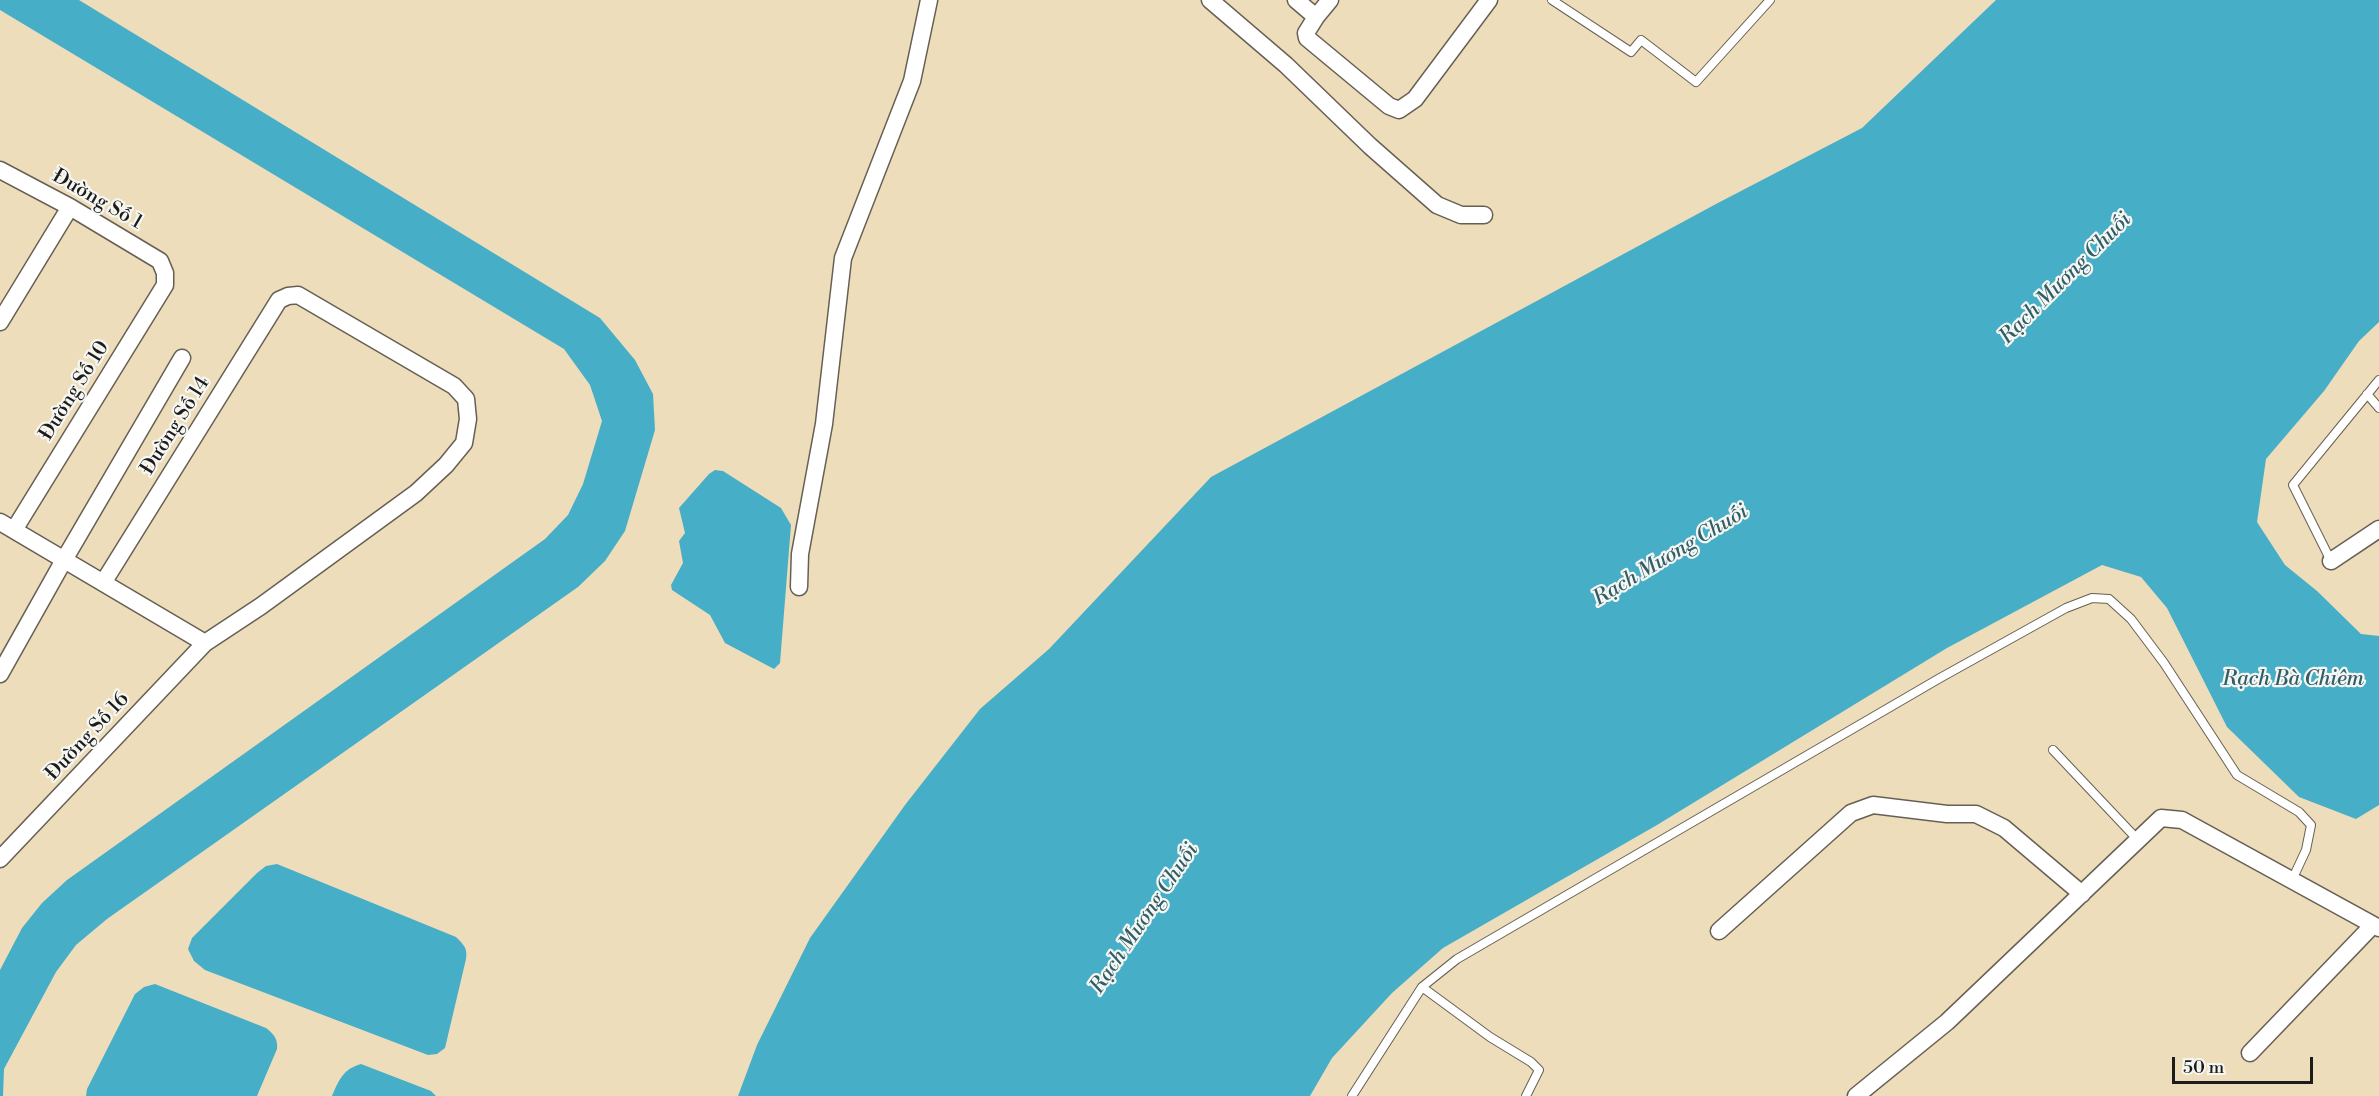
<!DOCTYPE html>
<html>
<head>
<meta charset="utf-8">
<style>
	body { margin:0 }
	#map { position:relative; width:2379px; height:1096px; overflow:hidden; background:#edb; font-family:"Libre Bodoni",serif }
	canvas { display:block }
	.scale { position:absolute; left:2172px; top:1057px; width:141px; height:27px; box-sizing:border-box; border:3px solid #1c1c1c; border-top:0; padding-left:8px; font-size:18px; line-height:21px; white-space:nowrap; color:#1c1c1c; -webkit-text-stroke:4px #f6f6f2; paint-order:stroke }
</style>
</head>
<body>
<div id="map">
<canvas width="2379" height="1096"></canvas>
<div class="scale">50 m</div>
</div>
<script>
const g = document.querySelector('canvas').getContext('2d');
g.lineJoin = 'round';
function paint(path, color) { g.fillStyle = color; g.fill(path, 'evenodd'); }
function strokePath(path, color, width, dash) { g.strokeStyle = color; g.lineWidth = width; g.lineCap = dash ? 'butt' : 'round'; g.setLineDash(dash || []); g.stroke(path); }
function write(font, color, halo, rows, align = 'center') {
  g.font = font + ' "Libre Bodoni",serif'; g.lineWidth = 4.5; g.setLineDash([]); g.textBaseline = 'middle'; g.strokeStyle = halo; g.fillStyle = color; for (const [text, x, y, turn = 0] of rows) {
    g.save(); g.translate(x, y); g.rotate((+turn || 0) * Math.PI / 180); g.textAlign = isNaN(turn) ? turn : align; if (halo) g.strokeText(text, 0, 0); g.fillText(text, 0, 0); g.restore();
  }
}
paint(new Path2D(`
	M0,0H79L600,318L635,360L653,394L655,430L625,531L605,561L578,587L107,919L76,945L56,972L4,1069L3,1096H0V970L22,928L42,903L67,880L545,539L568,515L583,484L602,421L590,385L564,349L0,10Z
	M1996,0H2379V322L2359,341L2324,391L2266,459L2257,522L2285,565L2317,591L2361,634L2379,636V805L2356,819L2299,797L2227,727L2167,608L2141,577L2102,565L1947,648L1657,825L1443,948L1392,993L1332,1058L1310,1096H738L757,1045L810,938L905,805L980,709L1049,649L1211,477L1716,204L1862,128Z
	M715,470L723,471L781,508L791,525L780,663L774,669L725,643L710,615L672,590L671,585L683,563L679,541L685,533L679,508L709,474Z
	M277,864L456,937C463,944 468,948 466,959L445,1048L437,1054L428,1055L205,970L194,961L188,949L192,938L257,873L266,866Z
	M155,984L266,1028C274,1034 278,1039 277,1049L257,1096H86L87,1089L135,994L144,987Z
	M361,1064L431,1091L436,1096H332C339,1080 343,1069 361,1064Z`), '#47aec7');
const service = new Path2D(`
	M1552,0L1631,52L1641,40L1696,82L1770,0
	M2367,394L2379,408
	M2331,561L2293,485L2379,380
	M2053,750L2138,840
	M1422,987L1490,1037L1531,1062L1539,1070L1526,1096
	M1352,1096L1422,987L1457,959L1940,678L2066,608L2092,598L2109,599L2131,619L2164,663L2237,775L2299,812L2311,825L2306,850L2292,880`);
const minor = new Path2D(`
	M1210,0L1286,65L1370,146L1437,205L1461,215H1484
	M1296,0L1316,17L1306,33L1307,38L1389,106L1399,110L1415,99L1489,0
	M1316,17L1330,0
	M0,170L70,207L160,261L165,273V285L14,530
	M0,322L70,207
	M0,522L205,643
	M2331,561L2379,529
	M799,587L800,554L824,424L843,258L912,81L929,0
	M0,674L64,560L182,358
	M0,859L205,643L261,606L416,493L446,465L464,443L468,419L466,399L454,386L298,295L288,296L279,300L103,583
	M1719,931L1851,813L1873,805L1947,814H1976L2004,828L2082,894
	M2250,1053L2373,925
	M1856,1096L1947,1022L2161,818L2182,820L2379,928`);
strokePath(service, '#666054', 10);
strokePath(minor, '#666054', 19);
strokePath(service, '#fff', 8);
strokePath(minor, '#fff', 16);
write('20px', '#1c1c1c', '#f6f6f2', [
	["Đường Số 1",97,200,30],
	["Đường Số 10",75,391,-58],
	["Đường Số 14",176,426,-58],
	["Đường Số 16",88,737,-47]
]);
write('italic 21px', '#2f5e69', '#f6f6f2', [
	["Rạch Mương Chuối",2066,279,-45],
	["Rạch Mương Chuối",1671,556,-31],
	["Rạch Bà Chiêm",2293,680],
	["Rạch Mương Chuối",1145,919,-56]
]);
</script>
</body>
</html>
